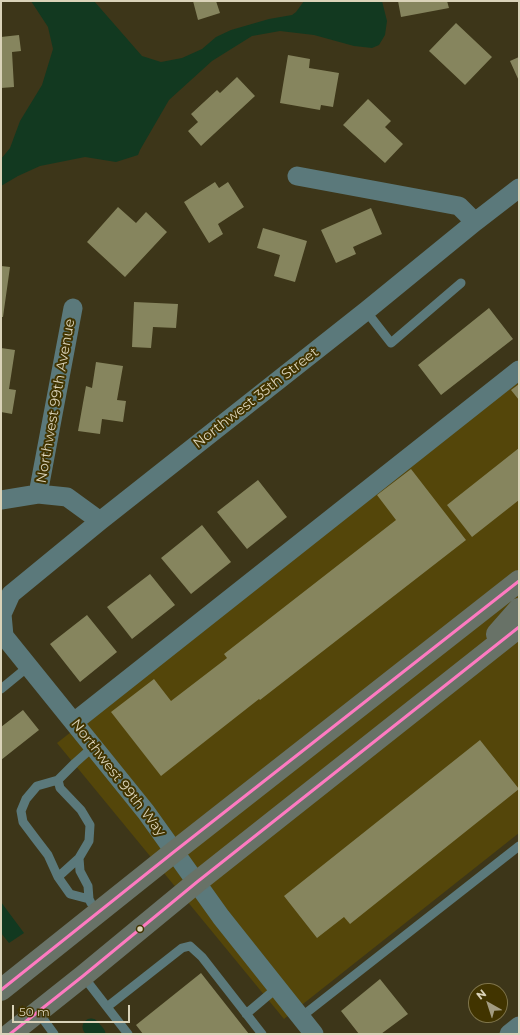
<!DOCTYPE html>
<html>
<head>
<meta charset="utf-8">
<style>
	body { margin:0 }
	#map { position:relative; width:520px; height:1035px; overflow:hidden; background:#3d3619; font-family:Montserrat,sans-serif }
	canvas { display:block }
	.frame { position:absolute; inset:0; border:2px solid #dad3b9; pointer-events:none }
	.north { position:absolute; left:468px; top:983px; width:40px; height:40px; box-sizing:border-box; background:#413400; border:1px solid #7e744a; border-radius:50%; rotate:321deg; font-size:11px; font-weight:700; line-height:16px; text-align:center; color:#dad3b9 }
	.north::after { content:''; display:block; margin:auto; width:14px; height:18px; background:#a39c81; clip-path:polygon(50% 0,100% 100%,50% 72%,0 100%) }
	.scale { position:absolute; left:12px; top:1005px; width:118px; height:18px; box-sizing:border-box; border:2px solid #dad3b9; border-top:0; padding-left:5px; font-size:12px; line-height:14px; white-space:nowrap; color:#dad3b9; -webkit-text-stroke:3px #413400; paint-order:stroke }
</style>
</head>
<body>
<div id="map">
<canvas width="520" height="1035"></canvas>
<div class="frame"></div>
<div class="north">N</div>
<div class="scale">50 m</div>
</div>
<script>
const g = document.querySelector('canvas').getContext('2d');
g.lineJoin = 'round';
function paint(path, color) { g.fillStyle = color; g.fill(path, 'evenodd'); }
function strokePath(path, color, width, dash) { g.strokeStyle = color; g.lineWidth = width; g.lineCap = dash ? 'butt' : 'round'; g.setLineDash(dash || []); g.stroke(path); }
function write(font, color, halo, rows, align = 'center') {
  g.font = font + ' Montserrat,sans-serif'; g.lineWidth = 4; g.setLineDash([]); g.textBaseline = 'middle'; g.strokeStyle = halo; g.fillStyle = color; for (const [text, x, y, turn = 0] of rows) {
    g.save(); g.translate(x, y); g.rotate((+turn || 0) * Math.PI / 180); g.textAlign = isNaN(turn) ? turn : align; if (halo) g.strokeText(text, 0, 0); g.fillText(text, 0, 0); g.restore();
  }
}
paint(new Path2D(`
	M519,381V833L284,1019L57,743Z`), '#54460a');
paint(new Path2D(`
	M31,1H94L142,56L161,62L182,58L202,49L216,37L231,30L269,19L292,15L296,12L304,1H382L387,21L385,35L379,45L372,48L354,46L314,35L280,31L252,36L212,61L169,100L140,150L138,155L116,162L85,157L40,166L18,176L1,186V159L10,148L20,121L42,85L53,49L48,27Z
	M1,902L24,933L9,943L1,933Z`), '#123920');
strokePath(new Path2D(`
	M91,1027L97,1034`), '#123920', 17);
paint(new Path2D(`
	M193,1H216L220,13L198,20Z
	M398,1H447L449,8L401,17Z
	M456,23L492,57L465,85L429,51Z
	M19,35L21,51L12,52L14,87L1,88V37Z
	M288,55L310,59L309,68L339,73L333,107L321,105L320,110L280,103Z
	M519,57V81L510,61Z
	M237,77L255,96L201,146L188,131L198,122L191,114L217,90L220,93Z
	M368,99L391,121L385,127L403,144L385,163L343,125Z
	M215,182L219,188L228,182L244,207L218,224L223,234L209,243L184,202Z
	M118,207L136,223L146,212L167,232L125,277L87,242Z
	M371,208L382,234L353,247L356,254L336,263L321,230Z
	M263,228L307,241L295,282L274,276L280,255L257,248Z
	M1,266L10,267L3,317H1Z
	M134,302L178,304L176,328L153,327L151,348L132,347Z
	M489,308L513,339L441,395L418,365Z
	M1,348L15,350L9,389L16,390L12,414L1,412Z
	M96,362L123,366L117,400L126,401L123,422L102,419L100,434L78,431L86,386L92,388Z
	M519,384V400L511,390Z
	M519,448V500L472,537L447,505Z
	M411,469L466,540L260,700L259,699L161,776L111,712L154,679L171,701L227,658L224,654L396,520L377,495Z
	M258,480L287,517L247,549L217,512Z
	M202,525L231,562L191,594L161,558Z
	M150,574L175,605L132,639L107,607Z
	M87,615L117,652L80,682L50,644Z
	M23,710L39,730L1,760V727Z
	M480,740L519,789L350,924L344,917L317,938L284,896Z
	M201,973L249,1034H143L136,1025Z
	M380,979L408,1014L381,1034H359L341,1011Z`), '#86855e');
strokePath(new Path2D(`
	M366,311L391,343L461,283
	M1,689L29,666
	M79,858L80,871L88,886L89,899L91,903
	M58,877L79,858L89,841L90,825L81,810L60,788L58,780
	M89,899L70,894L58,877L48,855L35,838L23,822L21,811L26,799L37,786L58,780L75,763L94,746
	M83,976L107,1007
	M38,1012L54,1034
	M246,1014L278,987
	M301,1017L519,846
	M128,1034L107,1007L182,948L190,946L202,957L262,1034`), '#5b797b', 9);
strokePath(new Path2D(`
	M297,176L459,206L475,222
	M38,494L73,308
	M1,500L38,494L67,497L100,521
	M74,722L519,370
	M314,1034L221,917L146,812L4,636L2,614L11,594L100,521L366,311L475,222L519,188
	M509,1034L519,1026`), '#5b797b', 19);
strokePath(new Path2D(`
	M497,634L519,609
	M1,990L175,851L519,581
	M10,1034L83,976L197,882L519,627`), '#687267', 22);
strokePath(new Path2D(`
	M1,990L175,851L519,581
	M10,1034L83,976L197,882L519,627`), '#fe7ac1', 3);
for (const [x, y, r, color] of [
	[140,929,3.5,"#dad3b9"]
]) { const dot = new Path2D(); dot.arc(x, y, r, 0, 2 * Math.PI); g.fillStyle = color; g.fill(dot); strokePath(dot, '#413400', 1.5); }
write('14px', '#dad3b9', '#413400', [
	["Northwest 35th Street",256,398,-38],
	["Northwest 99th Avenue",56,401,-80],
	["Northwest 99th Way",118,778,52]
]);
</script>
</body>
</html>
